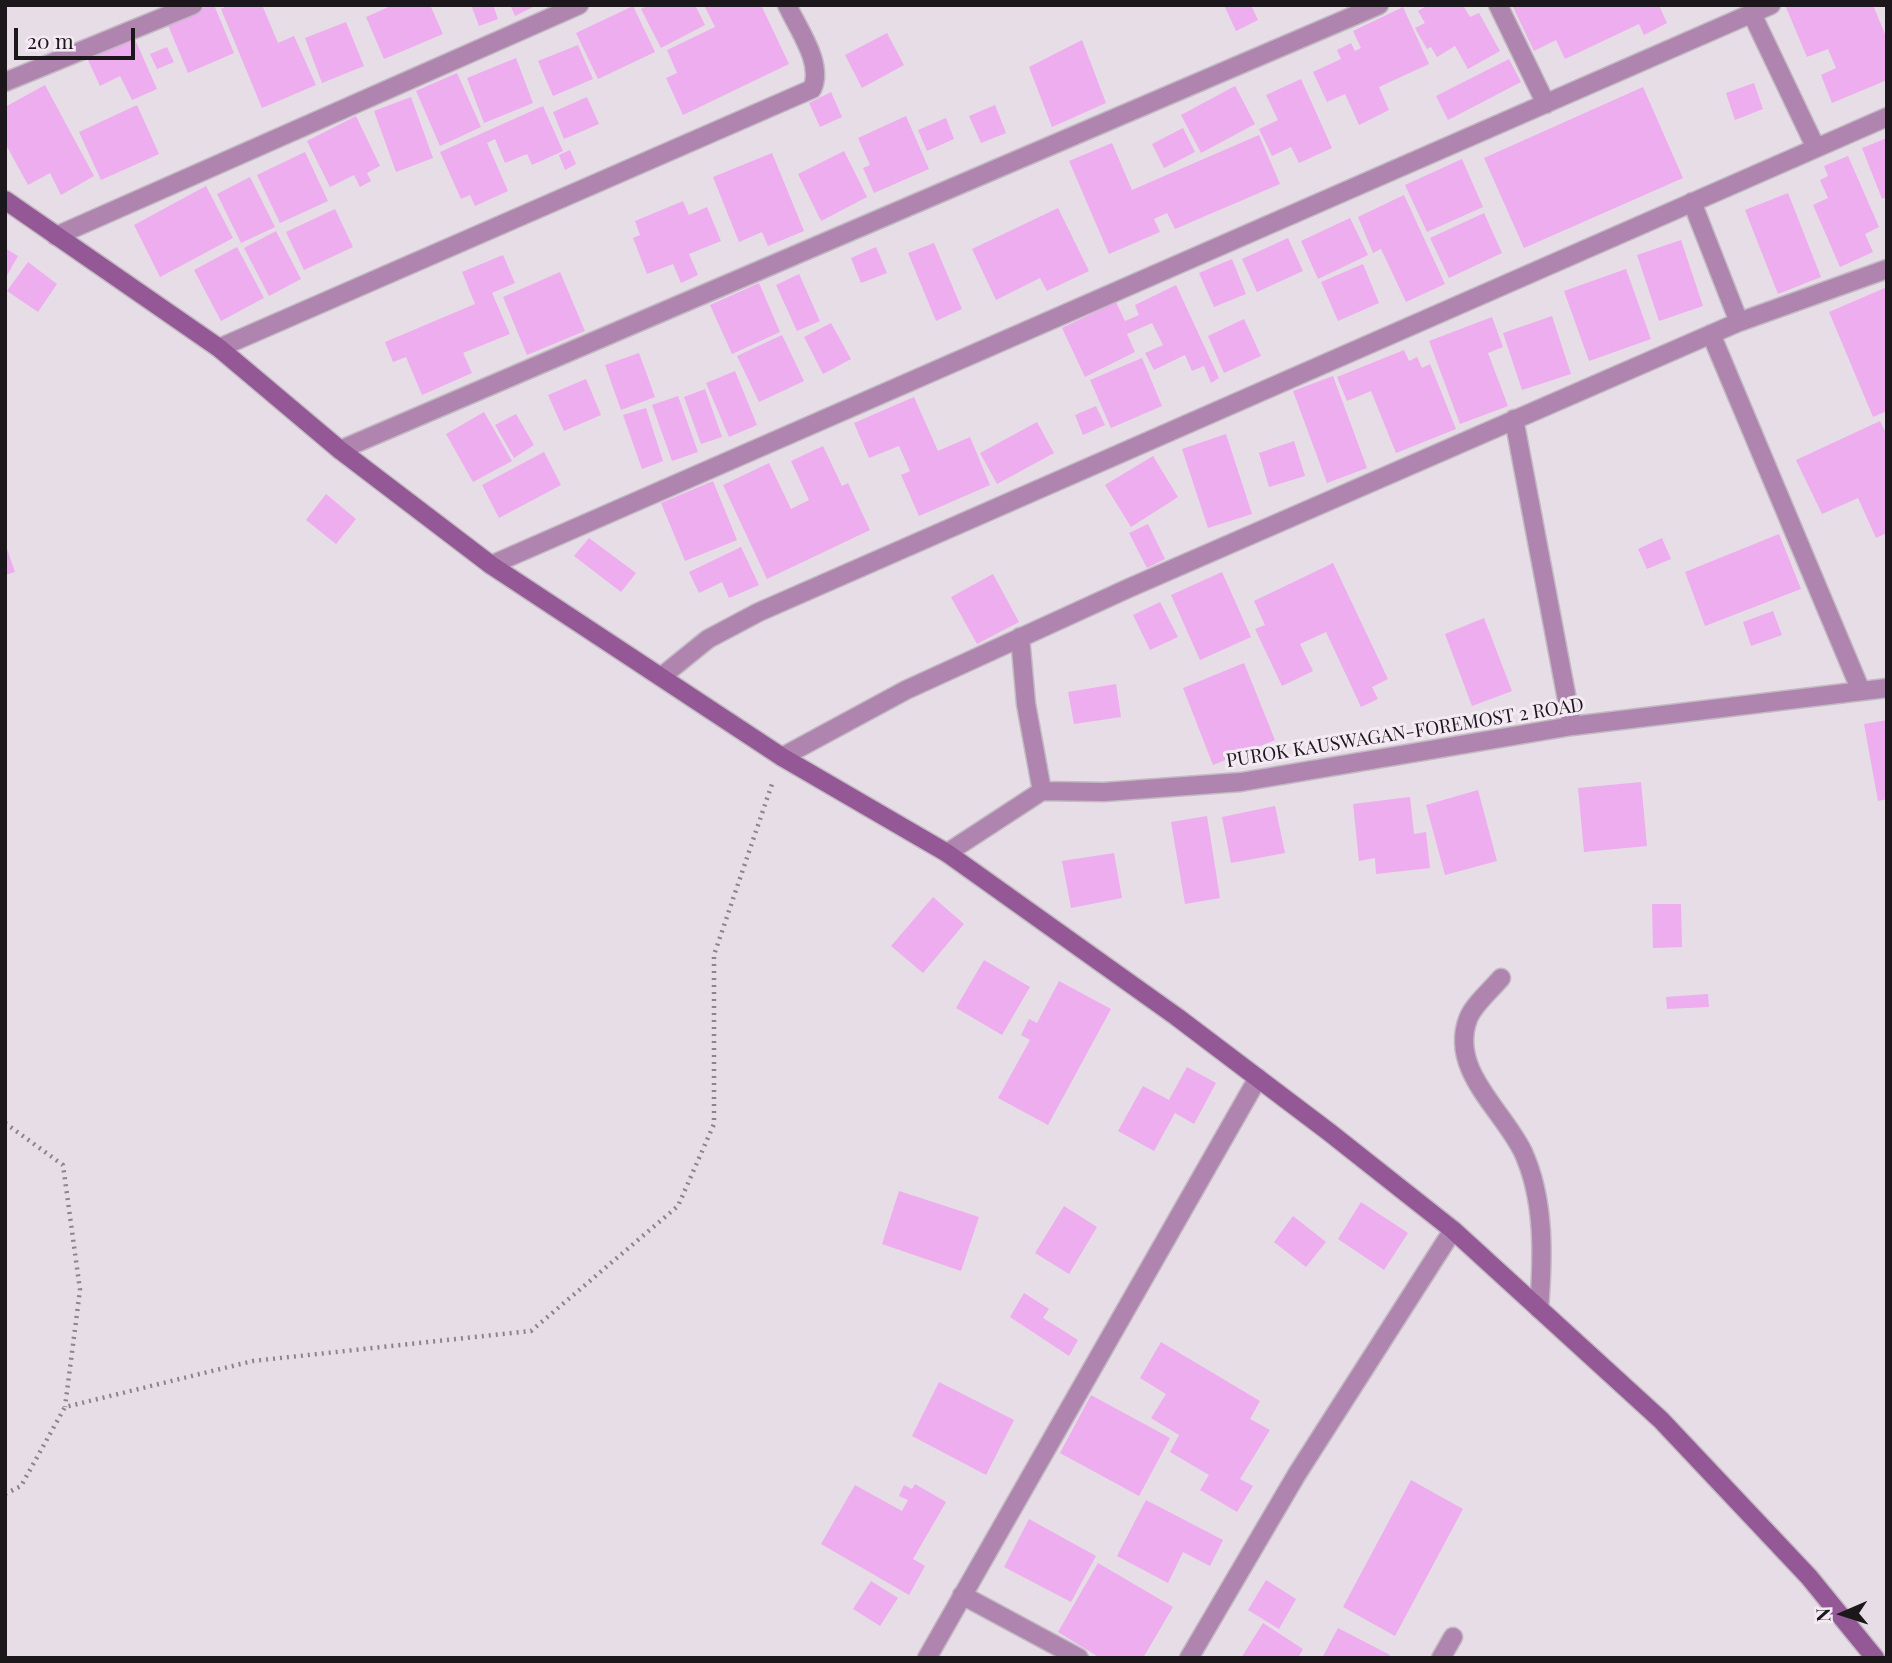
<!DOCTYPE html>
<html>
<head>
<meta charset="utf-8">
<style>
	body { margin:0 }
	#map { position:relative; width:1892px; height:1663px; overflow:hidden; background:#e7dde7; font-family:"Playfair Display",serif }
	canvas { display:block }
	.frame { position:absolute; inset:0; border:7px solid #1b171b; pointer-events:none }
	.north { position:absolute; left:1808px; top:1579px; width:70px; height:70px; -webkit-text-stroke:5px #f4eaf4; paint-order:stroke; rotate:267deg; font-size:19px; font-weight:700; line-height:28px; text-align:center; color:#1b171b }
	.north::after { content:''; display:block; margin:auto; width:24px; height:32px; background:#1b171b; clip-path:polygon(50% 0,100% 100%,50% 72%,0 100%) }
	.scale { position:absolute; left:14px; top:28px; width:121px; height:32px; box-sizing:border-box; border:4px solid #1b171b; border-top:0; padding-left:9px; font-size:21px; line-height:24px; white-space:nowrap; color:#1b171b; -webkit-text-stroke:5px #f4eaf4; paint-order:stroke }
</style>
</head>
<body>
<div id="map">
<canvas width="1892" height="1663"></canvas>
<div class="frame"></div>
<div class="north">N</div>
<div class="scale">20 m</div>
</div>
<script>
const g = document.querySelector('canvas').getContext('2d');
g.lineJoin = 'round';
function paint(path, color) { g.fillStyle = color; g.fill(path, 'evenodd'); }
function strokePath(path, color, width, dash) { g.strokeStyle = color; g.lineWidth = width; g.lineCap = dash ? 'butt' : 'round'; g.setLineDash(dash || []); g.stroke(path); }
function write(font, color, halo, rows, align = 'center') {
  g.font = font + ' "Playfair Display",serif'; g.lineWidth = 6; g.setLineDash([]); g.textBaseline = 'middle'; g.strokeStyle = halo; g.fillStyle = color; for (const [text, x, y, turn = 0] of rows) {
    g.save(); g.translate(x, y); g.rotate((+turn || 0) * Math.PI / 180); g.textAlign = isNaN(turn) ? turn : align; if (halo) g.strokeText(text, 0, 0); g.fillText(text, 0, 0); g.restore();
  }
}
paint(new Path2D(`
	M210,5H214L234,53L188,73L167,23Z
	M229,5H262L278,43L294,36L316,85L262,108L221,9Z
	M393,5H430L443,34L384,59L366,17Z
	M471,5H493L498,19L479,26Z
	M510,5H537L515,16Z
	M649,5H695L705,25L661,48L641,9Z
	M704,5H761L789,64L683,115L666,78L677,73L667,50L715,27Z
	M1224,5H1251L1258,20L1236,31Z
	M1428,5H1463L1470,17L1479,13L1500,51L1468,69L1455,46L1437,57L1431,47L1427,49L1415,28L1425,23L1418,11Z
	M1512,5H1659L1667,23L1644,35L1639,24L1565,59L1556,40L1534,51Z
	M1785,5H1873L1887,39V80L1832,103L1821,75L1836,68L1828,49L1807,57Z
	M633,6L655,52L598,79L576,33Z
	M1403,7L1429,64L1379,87L1389,110L1359,125L1345,94L1327,102L1313,72L1341,59L1337,50L1351,43L1355,51L1361,48L1353,31Z
	M346,22L364,66L322,83L305,38Z
	M887,33L904,65L862,88L845,55Z
	M134,37L157,89L132,100L120,76L100,86L87,58Z
	M1082,40L1106,103L1052,127L1029,67Z
	M578,45L593,79L553,96L538,61Z
	M167,47L174,62L157,69L150,54Z
	M516,58L533,103L484,123L467,78Z
	M1509,59L1521,82L1448,120L1436,96Z
	M457,73L481,127L440,146L416,91Z
	M1301,79L1332,148L1299,163L1291,147L1272,156L1259,129L1278,120L1266,95Z
	M1754,83L1763,109L1735,120L1726,93Z
	M45,85L94,176L61,195L50,173L28,185L5,143V107Z
	M1235,86L1255,124L1201,153L1181,115Z
	M1643,87L1683,178L1524,248L1484,158Z
	M831,92L842,117L820,127L809,103Z
	M411,97L433,158L396,172L374,111Z
	M587,97L599,124L564,139L553,112Z
	M137,105L159,154L101,180L79,132Z
	M995,105L1006,133L981,143L969,116Z
	M543,106L563,151L532,165L527,154L505,163L495,139L487,143L508,191L475,206L470,195L461,199L440,152Z
	M356,116L380,166L367,173L371,181L360,187L354,175L330,187L307,141Z
	M906,116L929,169L874,193L863,168L870,165L858,138Z
	M946,118L954,139L927,151L918,130Z
	M1183,128L1195,152L1164,168L1152,144Z
	M1259,135L1280,184L1175,229L1167,213L1154,219L1160,232L1109,254L1069,161L1112,143L1132,190Z
	M1887,138V197L1882,199L1862,148Z
	M570,150L576,164L565,170L559,155Z
	M844,151L867,197L821,221L798,174Z
	M305,152L328,201L280,223L257,175Z
	M772,153L804,231L768,246L762,232L739,242L713,177Z
	M1848,156L1879,227L1865,234L1873,252L1840,267L1813,205L1828,198L1820,180L1828,176L1824,166Z
	M1462,159L1483,207L1427,232L1405,185Z
	M250,177L275,227L241,243L217,194Z
	M206,186L233,238L160,277L134,225Z
	M1788,193L1821,277L1778,294L1745,210Z
	M1404,195L1445,284L1406,302L1381,249L1373,253L1358,217Z
	M683,201L689,215L707,207L721,241L689,254L698,275L681,283L673,264L647,274L633,238L640,235L635,221Z
	M1058,208L1089,271L1047,291L1040,278L996,300L972,249Z
	M335,209L353,247L304,270L286,232Z
	M1484,213L1502,253L1449,278L1430,238Z
	M1350,218L1368,255L1318,279L1301,241Z
	M276,231L301,279L269,296L244,248Z
	M1288,238L1303,271L1257,292L1242,259Z
	M1681,240L1703,306L1659,321L1637,255Z
	M934,243L962,309L936,321L908,253Z
	M237,247L264,298L221,321L194,270Z
	M876,247L887,273L861,283L851,258Z
	M5,248L18,256L5,279Z
	M503,255L515,283L492,293L510,334L463,353L472,373L422,395L406,357L393,362L385,342L475,304L462,272Z
	M1232,259L1246,294L1214,307L1199,273Z
	M28,262L57,284L38,312L7,291Z
	M1363,264L1379,303L1338,321L1321,282Z
	M1626,269L1651,339L1589,361L1564,291Z
	M560,272L585,331L527,355L503,297Z
	M799,274L820,321L797,331L776,285Z
	M759,283L780,332L732,354L710,305Z
	M1176,285L1219,378L1211,383L1204,366L1192,371L1185,355L1154,370L1145,353L1163,345L1152,323L1127,334L1135,352L1085,377L1062,328L1116,302L1125,321L1139,315L1135,305Z
	M1887,287V411L1873,417L1829,312Z
	M1552,316L1571,374L1522,390L1503,333Z
	M1492,317L1503,347L1488,353L1508,406L1460,424L1429,341Z
	M1244,319L1261,356L1224,373L1208,336Z
	M831,323L851,359L823,374L804,337Z
	M782,335L804,381L759,402L737,356Z
	M1404,350L1409,361L1417,357L1422,368L1430,364L1456,429L1396,453L1371,391L1347,401L1337,377Z
	M639,353L655,397L621,410L605,365Z
	M1142,358L1162,406L1111,428L1090,380Z
	M735,371L757,425L729,437L706,383Z
	M1333,376L1367,468L1327,483L1293,391Z
	M586,379L601,415L564,431L548,395Z
	M705,389L722,437L701,444L684,397Z
	M678,396L698,452L672,461L652,405Z
	M914,397L938,451L970,437L990,485L919,516L901,475L910,471L899,446L869,458L854,423Z
	M1096,406L1105,425L1083,435L1075,415Z
	M646,408L663,461L642,469L623,415Z
	M484,412L512,461L473,482L446,434Z
	M516,414L534,445L514,458L495,425Z
	M1880,421L1887,435V533L1876,538L1858,498L1822,514L1796,460Z
	M1037,422L1054,453L997,484L980,453Z
	M1226,434L1252,514L1208,528L1182,449Z
	M1294,441L1305,476L1269,487L1259,453Z
	M823,446L842,486L848,483L870,530L767,579L723,485L769,463L791,509L809,500L791,461Z
	M544,452L561,485L499,518L482,485Z
	M1153,456L1178,497L1131,527L1105,485Z
	M713,481L737,540L685,561L661,503Z
	M326,494L356,519L336,544L306,520Z
	M1148,524L1165,559L1147,568L1129,533Z
	M1779,534L1801,589L1705,626L1685,572Z
	M589,538L636,573L621,592L574,556Z
	M1662,538L1671,559L1647,569L1638,549Z
	M5,543L15,572L5,575Z
	M741,547L759,585L729,598L722,582L699,593L689,572Z
	M1333,563L1388,679L1372,687L1378,699L1361,707L1326,632L1300,644L1313,671L1282,686L1255,629L1265,625L1254,601Z
	M1222,572L1251,637L1200,660L1171,595Z
	M993,574L1019,622L977,644L951,597Z
	M1160,602L1178,637L1150,650L1133,615Z
	M1773,611L1782,635L1751,646L1743,622Z
	M1484,618L1512,691L1472,706L1445,634Z
	M1244,663L1275,740L1213,765L1183,688Z
	M1116,684L1121,717L1074,724L1068,692Z
	M1887,720V799L1878,801L1864,724Z
	M1641,782L1647,846L1584,852L1578,788Z
	M1478,790L1497,861L1445,875L1426,805Z
	M1410,797L1414,834L1426,832L1430,868L1376,874L1375,858L1359,861L1353,804Z
	M1275,806L1285,853L1231,863L1222,817Z
	M1207,816L1220,898L1185,904L1171,822Z
	M1114,853L1122,898L1071,908L1062,861Z
	M933,897L964,924L923,973L891,946Z
	M1652,904H1681L1682,947L1653,948Z
	M984,960L1030,987L1002,1035L956,1008Z
	M1059,981L1111,1009L1048,1125L998,1098L1030,1040L1021,1035L1029,1019L1037,1023Z
	M1708,994L1709,1007L1667,1009L1666,997Z
	M1187,1067L1216,1083L1194,1124L1175,1113L1154,1151L1118,1131L1143,1086L1169,1100Z
	M899,1191L979,1217L961,1271L882,1244Z
	M1361,1202L1408,1233L1384,1270L1338,1239Z
	M1064,1206L1097,1227L1069,1274L1035,1253Z
	M1293,1216L1326,1242L1306,1267L1274,1242Z
	M1024,1293L1049,1309L1043,1318L1078,1340L1069,1356L1010,1317Z
	M1161,1342L1260,1401L1250,1419L1270,1430L1240,1479L1253,1486L1237,1512L1200,1490L1209,1475L1170,1452L1179,1435L1151,1418L1166,1394L1140,1378Z
	M939,1382L1014,1420L986,1475L912,1436Z
	M1091,1395L1170,1438L1139,1496L1060,1453Z
	M1411,1480L1463,1509L1395,1636L1343,1607Z
	M915,1484L946,1502L913,1559L925,1566L909,1595L821,1544L855,1485L902,1511L908,1500L899,1496L904,1485L912,1489Z
	M1146,1500L1223,1540L1210,1566L1183,1552L1168,1583L1117,1556Z
	M1029,1519L1096,1556L1071,1602L1004,1567Z
	M1098,1563L1173,1607L1143,1658H1100L1058,1632Z
	M1266,1580L1296,1599L1279,1629L1248,1610Z
	M871,1581L898,1598L880,1626L853,1609Z
	M1263,1623L1303,1649L1298,1658H1241Z
	M1338,1628L1390,1655L1389,1658H1322Z`), '#edadee');
const service = new Path2D(`
	M1501,978C1491,990 1473,1005 1468,1019C1449,1070 1503,1110 1523,1152C1545,1200 1543,1257 1539,1309`);
const minor = new Path2D(`
	M1498,5L1546,104
	M1752,14L1815,146
	M5,82L193,5
	M1692,202L1739,322
	M56,236L579,5
	M1711,334L1861,691
	M219,348L812,89C824,64 798,29 787,5
	M1514,419L1572,726
	M340,450L1379,5
	M491,565L1771,5
	M1020,637L1026,704L1042,791
	M661,677L708,639L759,612L1887,117
	M782,757L906,690L1129,588L1739,322L1887,269
	M947,853L1042,791L1104,792L1241,782L1572,726L1887,688
	M962,1595L1079,1658
	M927,1658L1258,1078
	M1189,1658L1297,1474L1453,1230
	M1441,1658L1453,1637`);
const secondary = new Path2D(`
	M5,200L219,348L340,450L491,565L782,757L947,853L1177,1017L1329,1132L1453,1230L1661,1420L1809,1577L1875,1658`);
strokePath(service, '#c2b9c2', 21);
strokePath(minor, '#c2b9c2', 21);
strokePath(secondary, '#c2b9c2', 21);
strokePath(new Path2D(`
	M5,1123L63,1165L80,1290L65,1407
	M5,1494L21,1486L65,1407L253,1361L531,1331L678,1206L714,1124V955L772,784`), '#8c848c', 4.5, [2, 5]);
strokePath(service, '#af85af', 18);
strokePath(minor, '#af85af', 18);
strokePath(secondary, '#955896', 18);
write('19px', '#1b171b', '#f4eaf4', [
	["PUROK KAUSWAGAN-FOREMOST 2 ROAD",1405,733,-9]
]);
</script>
</body>
</html>
